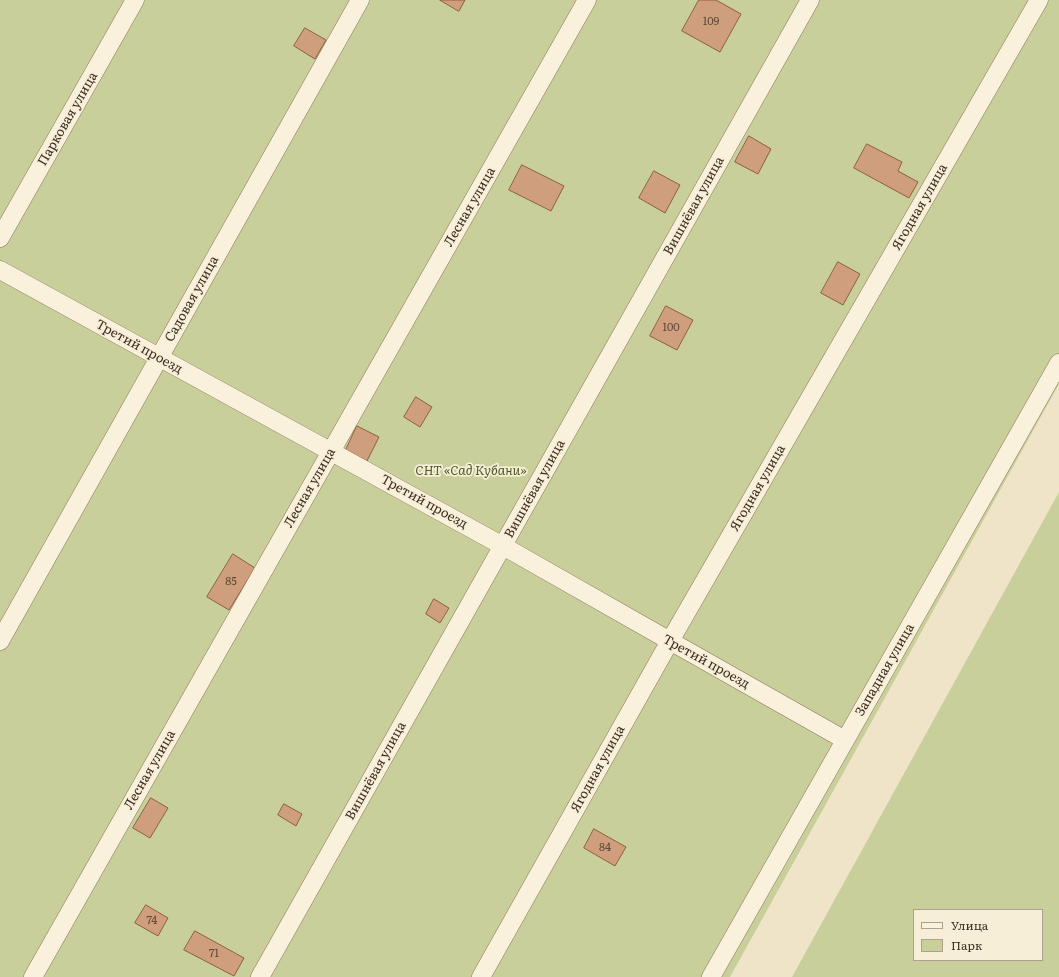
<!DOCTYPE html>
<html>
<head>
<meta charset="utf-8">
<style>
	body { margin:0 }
	#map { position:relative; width:1059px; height:977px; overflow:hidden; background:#f0e4c8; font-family:Literata,serif }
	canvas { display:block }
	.legend { position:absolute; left:913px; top:909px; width:130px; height:52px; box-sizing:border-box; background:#f7eed8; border:1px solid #ada18e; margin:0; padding:5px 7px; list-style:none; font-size:12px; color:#3d2e20 }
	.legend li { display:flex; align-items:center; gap:8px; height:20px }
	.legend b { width:20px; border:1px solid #ada18e }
</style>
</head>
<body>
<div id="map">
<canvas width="1059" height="977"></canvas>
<ul class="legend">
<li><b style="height:5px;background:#faf1dc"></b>Улица</li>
<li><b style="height:11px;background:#c9cf9b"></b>Парк</li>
</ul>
</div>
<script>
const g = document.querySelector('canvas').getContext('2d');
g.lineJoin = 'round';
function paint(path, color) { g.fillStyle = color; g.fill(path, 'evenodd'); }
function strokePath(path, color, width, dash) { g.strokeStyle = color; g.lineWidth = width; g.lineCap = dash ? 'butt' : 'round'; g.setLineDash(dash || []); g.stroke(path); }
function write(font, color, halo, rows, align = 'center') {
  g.font = font + ' Literata,serif'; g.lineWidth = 3.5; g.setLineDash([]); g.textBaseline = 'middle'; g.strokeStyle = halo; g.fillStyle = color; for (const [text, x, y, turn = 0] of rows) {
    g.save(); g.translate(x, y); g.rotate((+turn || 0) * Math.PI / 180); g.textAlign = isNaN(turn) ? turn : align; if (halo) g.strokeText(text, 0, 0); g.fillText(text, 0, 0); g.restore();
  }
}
paint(new Path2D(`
	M0,0H1059V384L730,977H0Z
	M1059,492V977H792ZM914,910H1042V960H914Z`), '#c9cf9b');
const building = new Path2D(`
	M440,0H465L459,11Z
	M699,0H716L741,14L720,52L682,31Z
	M305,28L326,40L315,59L294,46Z
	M749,136L771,149L758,174L735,162Z
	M867,144L902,162L898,171L918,182L909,198L854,168Z
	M522,165L564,186L551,211L509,190Z
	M654,171L680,185L665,213L639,198Z
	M838,262L860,274L843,305L821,293Z
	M666,306L693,320L677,350L650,336Z
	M416,397L432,407L420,427L404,417Z
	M357,426L379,437L367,461L346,450Z
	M233,554L255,568L229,610L207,597Z
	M434,599L449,608L440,623L426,614Z
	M151,798L168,808L150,838L133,828Z
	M284,804L302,814L296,826L278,815Z
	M594,829L626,847L615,866L584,848Z
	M146,905L168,918L158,936L135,923Z
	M195,931L244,958L234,976L184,950Z`);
paint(building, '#cf9f7d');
strokePath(building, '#8d5f41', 1);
const street = new Path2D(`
	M0,238L135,0
	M0,270L503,546L670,641L845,740
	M0,641L360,0
	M33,977L587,0
	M260,977L810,0
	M481,977L670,641L1039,0
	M711,977L1059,363`);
strokePath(street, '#8d765c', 19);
strokePath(street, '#faf1dc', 18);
write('11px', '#624a37', null, [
	["109",711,22],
	["100",671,328],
	["85",231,582],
	["84",605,848],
	["74",152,921],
	["71",214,954]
]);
write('13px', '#3d2e20', '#f7eed8', [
	["Парковая улица",68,119,-60],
	["Вишнёвая улица",694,206,-61],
	["Лесная улица",470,207,-60],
	["Ягодная улица",920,207,-60],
	["Садовая улица",192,299,-61],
	["Третий проезд",139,347,29],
	["Лесная улица",310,488,-60],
	["Ягодная улица",758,488,-60],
	["Вишнёвая улица",535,489,-61],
	["Третий проезд",424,502,29],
	["Третий проезд",706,662,29],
	["Западная улица",885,670,-60],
	["Ягодная улица",598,769,-61],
	["Лесная улица",150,770,-60],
	["Вишнёвая улица",376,771,-61]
]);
write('italic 13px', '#4d5a26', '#f7eed8', [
	["СНТ «Сад Кубани»",471,471]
]);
</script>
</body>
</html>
